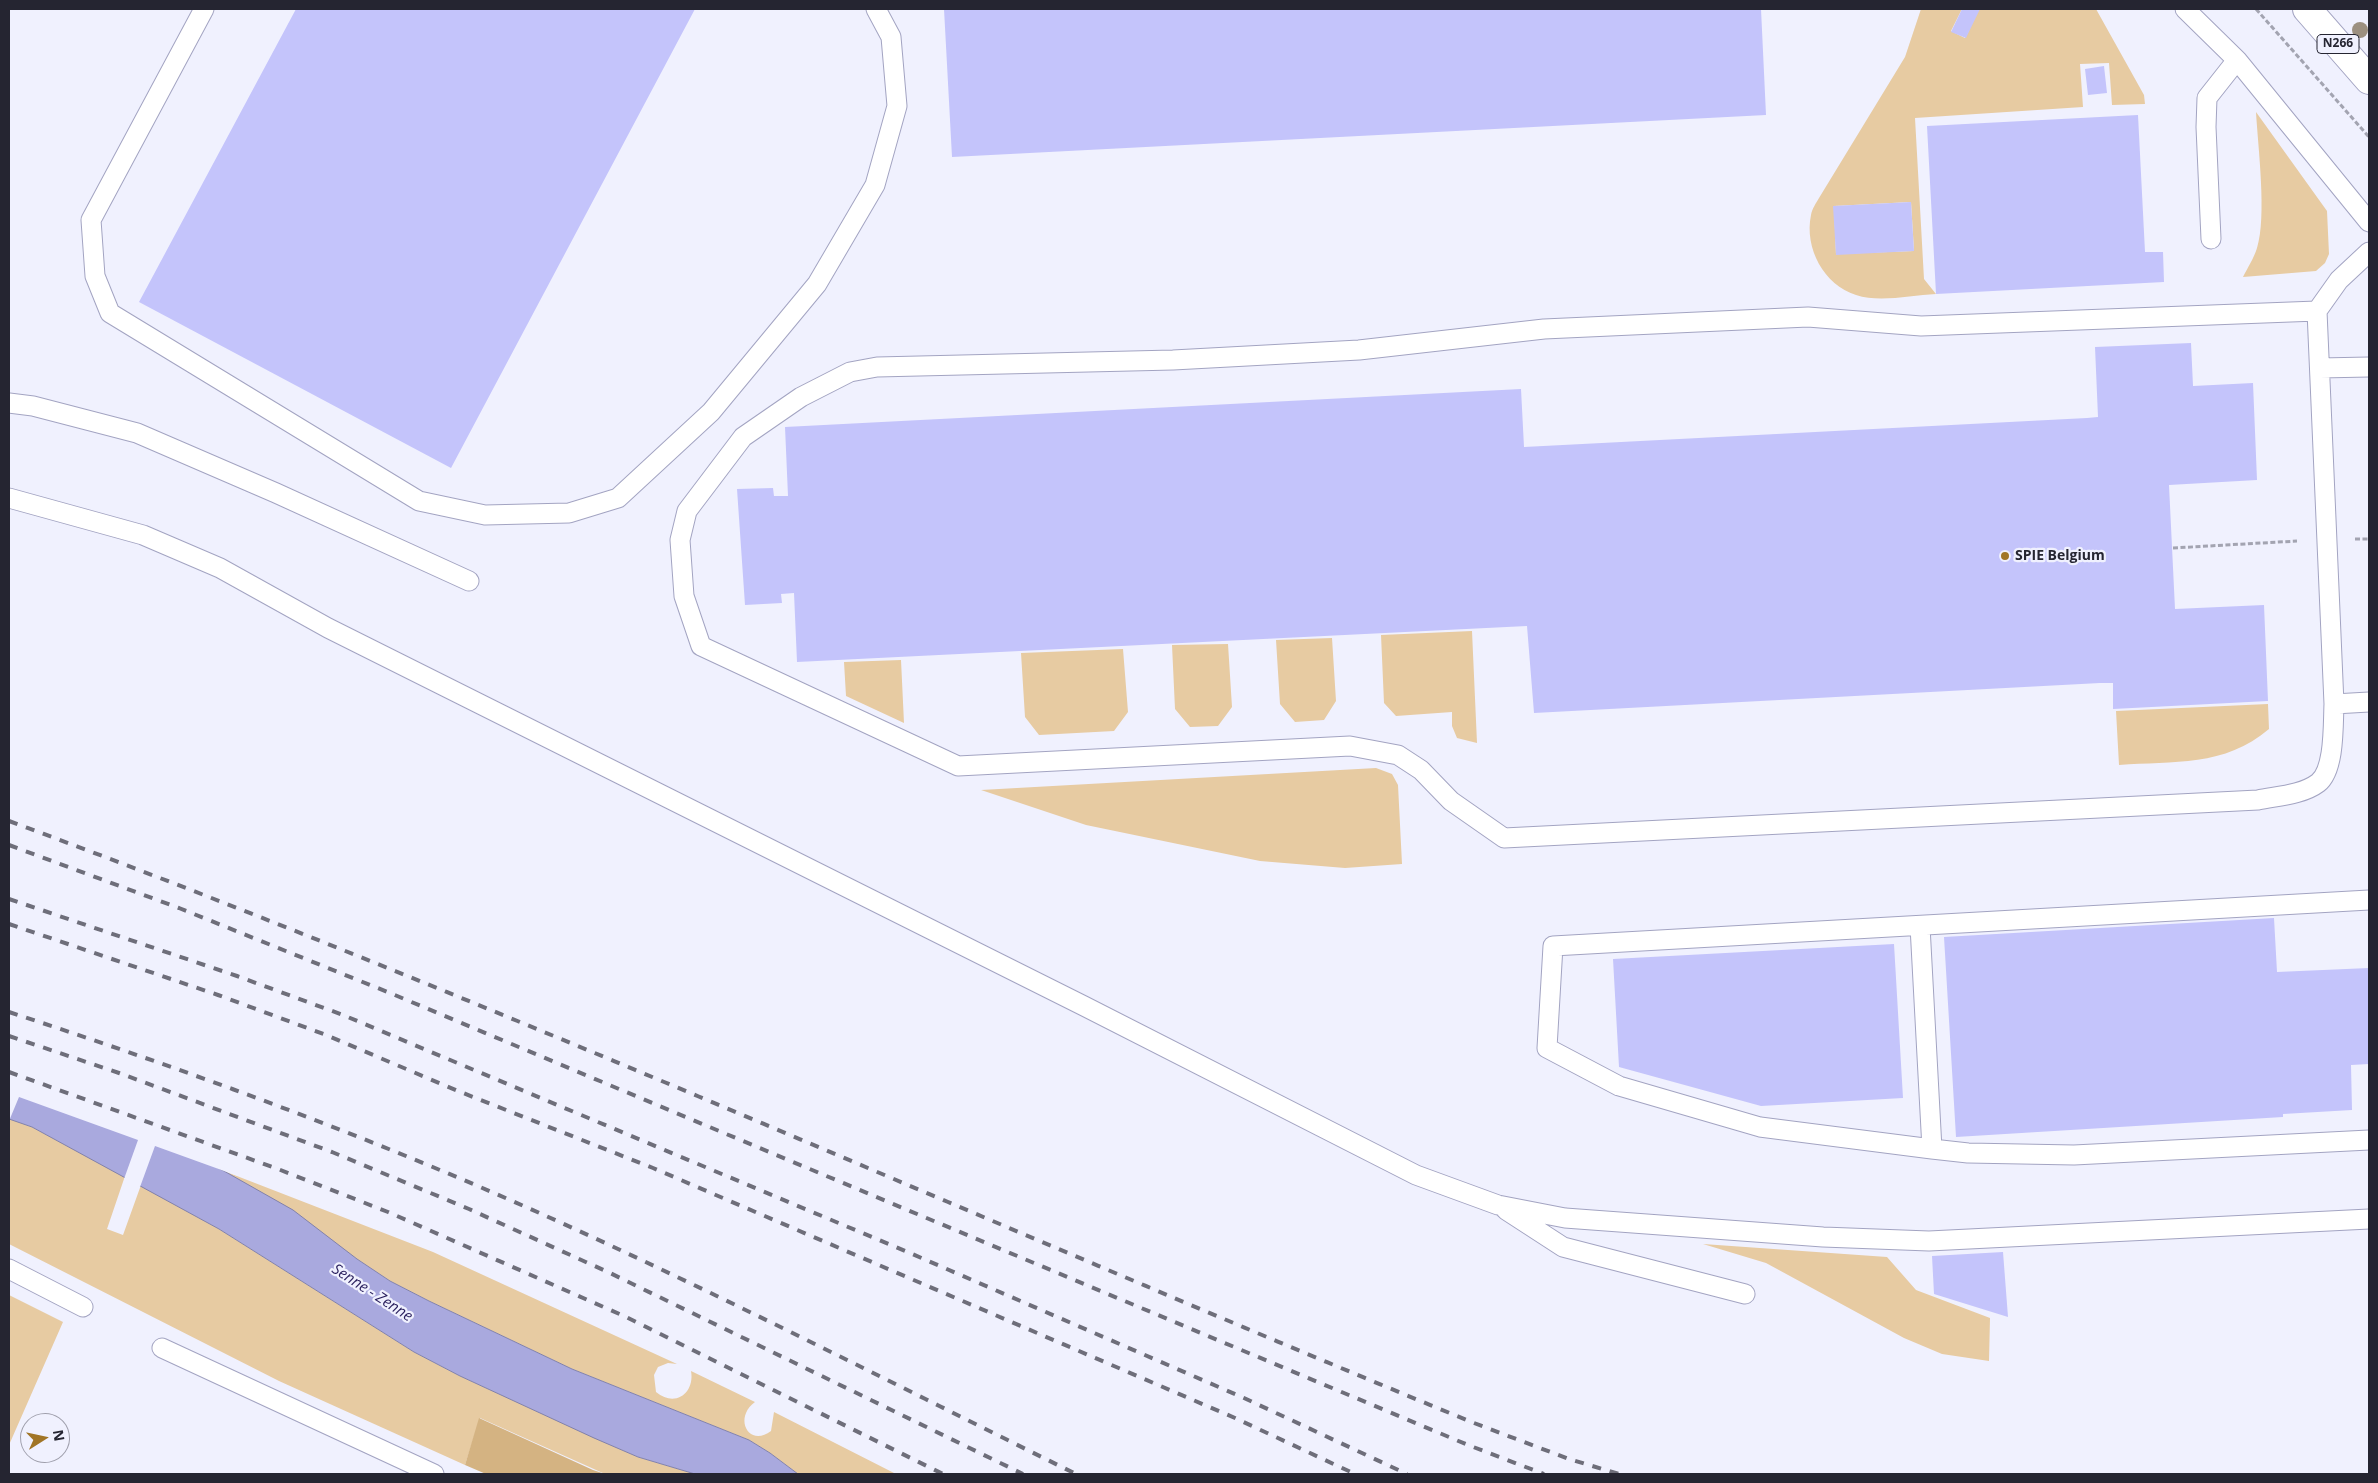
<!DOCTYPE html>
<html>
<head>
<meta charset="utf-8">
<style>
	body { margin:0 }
	#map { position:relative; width:2378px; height:1483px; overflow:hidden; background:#f0f1fe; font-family:"Open Sans",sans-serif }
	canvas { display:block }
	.frame { position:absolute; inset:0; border:10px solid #252531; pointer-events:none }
	.north { position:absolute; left:20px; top:1413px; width:50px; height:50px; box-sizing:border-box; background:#f0f1fe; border:1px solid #9f9fac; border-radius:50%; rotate:80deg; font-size:14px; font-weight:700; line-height:20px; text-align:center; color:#252531 }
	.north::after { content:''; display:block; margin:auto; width:18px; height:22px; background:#a17526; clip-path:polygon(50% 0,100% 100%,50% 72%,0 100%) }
</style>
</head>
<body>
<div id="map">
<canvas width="2378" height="1483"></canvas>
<div class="frame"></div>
<div class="north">N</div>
</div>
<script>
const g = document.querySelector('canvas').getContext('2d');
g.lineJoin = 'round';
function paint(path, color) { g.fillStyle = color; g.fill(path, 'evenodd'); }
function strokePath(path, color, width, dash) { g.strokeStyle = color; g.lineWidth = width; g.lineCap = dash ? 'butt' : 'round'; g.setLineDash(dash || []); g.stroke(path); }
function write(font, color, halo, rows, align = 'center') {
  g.font = font + ' "Open Sans",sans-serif'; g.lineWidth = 4.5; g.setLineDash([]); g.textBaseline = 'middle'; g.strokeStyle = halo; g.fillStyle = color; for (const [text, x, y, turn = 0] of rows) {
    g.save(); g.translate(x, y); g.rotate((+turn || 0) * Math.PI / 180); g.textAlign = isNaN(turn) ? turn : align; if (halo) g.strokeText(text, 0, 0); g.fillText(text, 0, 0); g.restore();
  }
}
paint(new Path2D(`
	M1921,9H1962L1951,31L1965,38L1978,9H2096L2144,95L2145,104L2112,105L2109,63L2080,64L2083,107L1915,118L1924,279L1936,294C1911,295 1880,303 1856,295C1824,285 1804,248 1811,215C1812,209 1816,203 1819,198L1905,57ZM1911,202L1914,251L1836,254L1834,206Z
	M2256,112L2327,211L2329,254L2325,263L2316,271L2243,277C2248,267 2254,258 2257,248C2267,217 2258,147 2256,112Z
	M1472,631L1477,743L1457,738L1452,726V712L1396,716L1384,703L1381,635Z
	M1332,638L1336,701L1324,720L1295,722L1280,704L1276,640Z
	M1228,644L1232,707L1218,726L1190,727L1175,709L1172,645Z
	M1123,649L1128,712L1114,731L1039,735L1025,717L1021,653Z
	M901,660L904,723L846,696L844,662Z
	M2268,704L2269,729C2225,767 2173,761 2119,765L2116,711Z
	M1376,768L1392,774L1398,785L1402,864L1345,868L1260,861L1086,825L981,790Z
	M10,1119L32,1127L125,1176L107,1229L123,1235L141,1185L219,1229L414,1352L460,1376L638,1457L695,1474H605L480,1418L465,1465L279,1381L9,1244Z
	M224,1171L433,1252L677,1364L668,1363L658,1367L654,1375L656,1392C675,1408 695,1393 691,1371L755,1402C733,1418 749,1448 771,1431L774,1412L896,1474H798L770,1453L749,1440L572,1369L429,1301L390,1281Z
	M1703,1244L1887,1257L1916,1290L1990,1318L1989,1361L1942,1354L1904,1338L1766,1263Z
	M9,1295L63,1322L9,1445Z`), '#e7cba2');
paint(new Path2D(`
	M479,1418L593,1470L605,1474H486L465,1465Z`), '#d4b382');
const water = new Path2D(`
	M9,1061L224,1171L293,1210L357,1259L390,1281L429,1301L572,1369L749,1440L770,1453L798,1474H695L638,1457L594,1438L460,1376L414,1352L219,1229L32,1127L9,1119Z`);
paint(water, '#a9a9de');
strokePath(water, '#8181aa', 1);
paint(new Path2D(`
	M9,1058L51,1074L101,1097L238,1176L155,1146L140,1187L124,1179L138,1140L19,1097L9,1121Z`), '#f0f1fe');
paint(new Path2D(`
	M296,9H695L451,468L139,302Z
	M944,9H1761L1766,115L952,157Z
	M1962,9H1980L1966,38L1951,32Z
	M2104,66L2107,93L2088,95L2085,69Z
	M2138,115L2145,252H2163L2164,282L1936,294L1927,126Z
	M1911,202L1914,251L1836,255L1833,206Z
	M2191,343L2193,386L2253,383L2257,480L2169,485L2175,609L2264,605L2268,701L2113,709V683H2100L1534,713L1527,626L797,662L794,593L781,594L782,603L745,605L737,489L773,488L774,496H788L785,427L1521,389L1524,447L2087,418L2098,417L2095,347Z
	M2274,918L2277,972L2369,968V1064L2351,1065L2352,1110L2283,1114V1117L1956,1137L1944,937Z
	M1894,944L1903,1098L1761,1106L1619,1067L1613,959Z
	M2003,1252L2008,1317L1934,1294L1932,1256Z`), '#c4c4fb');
const service = new Path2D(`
	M204,9L91,220L95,276L110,313L419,501L485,515L569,513L618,498L711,412L817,284L875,185L897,106L891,37L876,9
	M2185,9L2237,60L2369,222
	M2211,239L2206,127L2207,98L2237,60
	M2317,311L1921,326L1808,317L1544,329L1359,350L1173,360L877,367L850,372L801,397L743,437L687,511L680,540L684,596L701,646L958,766L1350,746L1398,755L1421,770L1451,801L1504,838L2258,800C2277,796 2302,795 2318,783C2335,770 2333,724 2334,704L2317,311L2339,280L2369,252
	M2320,368L2369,367
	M9,403L33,406L137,433L276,493L469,581
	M9,498L143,535L220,568L328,628L1084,1006L1416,1175L1498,1205L1565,1218L1823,1237L1929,1241L2369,1219
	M2334,704L2369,702
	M2369,900L1553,946L1547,1048L1619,1086L1760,1127L1932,1149L1968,1153L2074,1155L2369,1140
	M1920,926L1932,1149
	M1506,1210L1563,1247L1745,1294
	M9,1269L83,1307
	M162,1348L434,1474`);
const primary = new Path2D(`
	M2307,9L2369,80`);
strokePath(service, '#a3a4c2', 21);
strokePath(primary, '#a3a4c2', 30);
strokePath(new Path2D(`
	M2256,9L2369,137
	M2355,539H2369
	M2173,548L2297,541`), '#a3a4b1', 3, [5, 2.5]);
strokePath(service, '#fff', 19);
strokePath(primary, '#fff', 28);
strokePath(new Path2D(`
	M9,821C504,1004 986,1223 1474,1423L1569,1459L1619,1474
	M9,845L179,908L390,993L1468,1445L1544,1474
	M9,899L237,976L343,1015L910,1253L1244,1398L1407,1474
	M9,924L218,995L326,1035L458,1091L653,1168L1235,1418L1355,1474
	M9,1012C202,1075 392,1145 577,1230C745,1307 910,1392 1076,1474
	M9,1036L119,1073L332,1152L469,1209L610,1273L1023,1474
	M9,1072L278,1169L388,1212L624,1316L943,1474`), '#6e6e7a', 4, [9, 9]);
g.fillStyle = '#9c9080';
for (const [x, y] of [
	[2360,30]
]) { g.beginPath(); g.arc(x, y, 8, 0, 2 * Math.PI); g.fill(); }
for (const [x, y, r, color] of [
	[2005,556,5,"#a17526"]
]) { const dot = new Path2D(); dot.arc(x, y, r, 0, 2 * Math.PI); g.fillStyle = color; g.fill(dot); strokePath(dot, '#f0f1fe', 2); }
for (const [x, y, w] of [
	[2338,44,42]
]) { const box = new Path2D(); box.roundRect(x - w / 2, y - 9.5, w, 19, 4); g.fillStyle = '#f0f1fe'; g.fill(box); strokePath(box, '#252531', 1); }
write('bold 12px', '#252531', null, [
	["N266",2338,44]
]);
write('bold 14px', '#252531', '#f0f1fe', [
	["SPIE Belgium",2015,556]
], 'left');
write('italic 15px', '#281e5c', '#f0f1fe', [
	["Senne - Zenne",372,1293,33]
]);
</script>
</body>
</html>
